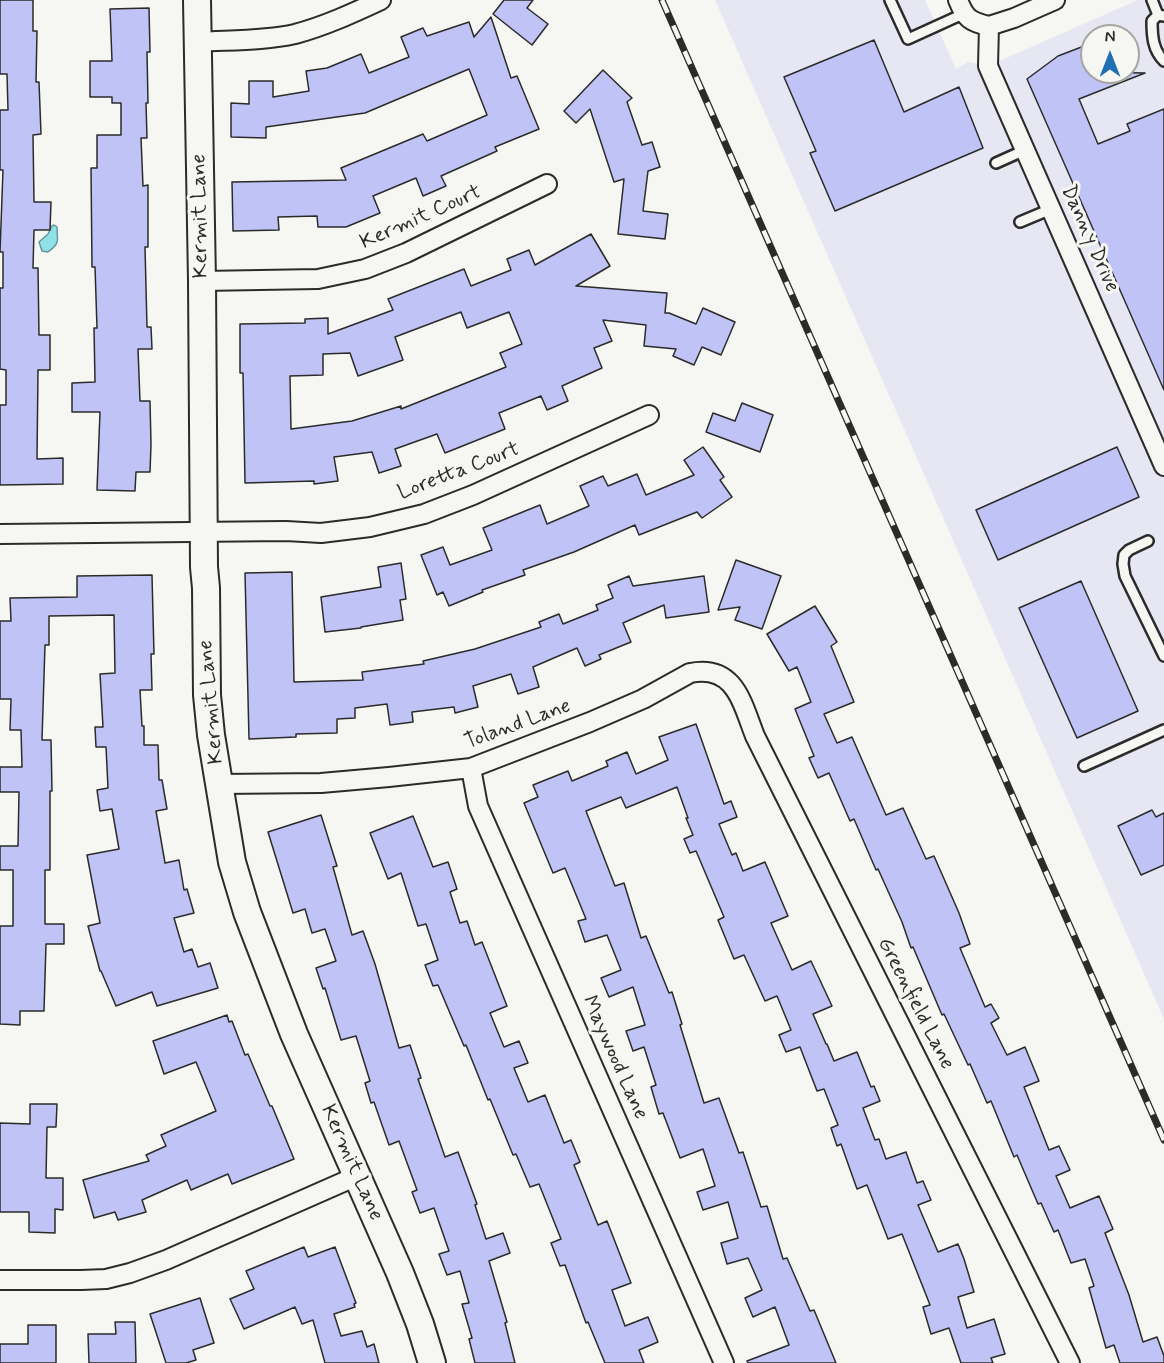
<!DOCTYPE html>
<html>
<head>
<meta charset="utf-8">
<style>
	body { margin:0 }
	#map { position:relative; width:1164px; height:1363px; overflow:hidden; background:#f6f6f2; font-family:Mynerve,sans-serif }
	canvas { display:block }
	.north { position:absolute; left:1080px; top:24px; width:60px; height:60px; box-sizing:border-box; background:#f6f6f2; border:2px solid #a5a5a2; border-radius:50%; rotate:0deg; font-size:16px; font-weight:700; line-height:24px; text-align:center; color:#2b2b2b }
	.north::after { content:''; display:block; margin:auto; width:21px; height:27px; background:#1f6fb2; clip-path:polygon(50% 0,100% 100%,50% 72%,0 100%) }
</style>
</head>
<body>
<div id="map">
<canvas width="1164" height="1363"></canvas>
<div class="north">N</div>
</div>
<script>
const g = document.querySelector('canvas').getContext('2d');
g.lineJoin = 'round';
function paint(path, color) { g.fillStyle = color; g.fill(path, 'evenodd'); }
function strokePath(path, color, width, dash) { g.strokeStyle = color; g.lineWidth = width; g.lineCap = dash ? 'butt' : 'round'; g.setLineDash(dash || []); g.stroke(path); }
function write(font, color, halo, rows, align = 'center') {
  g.font = font + ' Mynerve,sans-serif'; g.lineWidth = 6; g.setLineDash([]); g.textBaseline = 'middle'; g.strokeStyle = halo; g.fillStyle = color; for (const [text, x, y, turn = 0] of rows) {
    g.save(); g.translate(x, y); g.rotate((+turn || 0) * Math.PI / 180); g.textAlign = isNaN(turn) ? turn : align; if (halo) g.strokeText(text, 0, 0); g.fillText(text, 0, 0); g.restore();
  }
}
paint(new Path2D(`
	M715,0H925L956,69L968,62L988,66L1138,0H1164V1019ZM1092,36H1128V72H1092Z`), '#e6e7f3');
const water = new Path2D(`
	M54,225L57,227C57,241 61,242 48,252L42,251L39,242L48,234L52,226Z`);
paint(water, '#8fe1e7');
strokePath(water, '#67989c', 1.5);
const building = new Path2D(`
	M0,0H33V31H37L36,82H39L41,134L33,135L34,202H51L50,230H34L33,268H38L39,335H50V370H38L37,459L63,458V484L0,485V405H6V370L0,369V288H3V252H0L3,170H0V110H8L7,74H0Z
	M504,0H533L527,8L548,24L532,45L493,14Z
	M149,8L150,52H147L148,103H146L147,138H141L143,186L148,185V247H145L147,327H151L152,349H138L140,401H150L151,445L150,472H136L135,491L97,490L100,412H72V383L95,382L94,328H97L95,267H92L91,168H97V135H121V103H112V97H90V61H112L110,9Z
	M491,17L511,78L517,76L539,129L495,147L497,151L441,176L446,186L423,196L416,178L373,196L380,213L346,227H318L317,216L278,217L279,230L233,231L232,182L346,180L341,168L423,134L427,141L487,115L469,69L365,113L266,127V138L231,137V103L249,104V81H273V97L309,91L306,71L327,68L361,54L369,73L409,57L401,37L423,28L427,36L469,22L474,37Z
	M874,40L904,112L959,87L983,148L835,211L810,153L816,151L784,77Z
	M1092,43V72L1145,73L1079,99L1098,144L1130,131L1127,124L1164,109V390L1027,79L1058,56Z
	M603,70L632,98L627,102L642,145L652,142L660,167L648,171L643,211L668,214L665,239L618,234L624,179L614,182L590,109L576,123L564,111Z
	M591,234L610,266L576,286L667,293L665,313H669L696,324L703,308L735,322L721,355L702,347L694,365L673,356L676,349L644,346L646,325L603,320L612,341L594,348L602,368L562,386L568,401L547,410L541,396L499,413L505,429L445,453L437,434L395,449L401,466L379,473L372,452L334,457L338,481L314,484V481L245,483L243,373H240V324L305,323V319L328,318V334L393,310L388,299L464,269L471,286L511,270L507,259L529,250L535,265ZM461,312L467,328L509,312L522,344L500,353L506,367L401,409V406L352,421L291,429L290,376L323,375V354L350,353L358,376L403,360L395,337Z
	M742,403L773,415L760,452L706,432L713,413L735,421Z
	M703,447L724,477L720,480L732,497L702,518L697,512L639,535L635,525L574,552L523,570L525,575L482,590L483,592L449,606L443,592L437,595L421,555L443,547L450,565L492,550L483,528L540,505L547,524L589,506L580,486L603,476L608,486L637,474L646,495L694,475L684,460Z
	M1117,447L1139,497L998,560L976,510Z
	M736,560L781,576L762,629L735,620L740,607L718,610Z
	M401,563L406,599L400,600L403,620L361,627V628L325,632L321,597L381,587L378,567Z
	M292,572L294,682L363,680L362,672L424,664L423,661L475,649L541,627L539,622L559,614L563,624L598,610L596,605L613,598L608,585L629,576L633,586L704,576L709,612L666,618L664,605L623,623L631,642L599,655L601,659L585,666L577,648L533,667L539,687L518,694L511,674L473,686L478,707L455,713L454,707L412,712L413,722L390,725L387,704L355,708V718L337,719V733L296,734V737L249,739L245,573Z
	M152,575L154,654H151L152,690H140L142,726H144V745H158L159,780H162L167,809L156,811L165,863L179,860L184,890L187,889L194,913L174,918L184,952L192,949L198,967L210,963L218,988L157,1006L152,992L116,1006L101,971H100L88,926L100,923L87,855L119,849L112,809L100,811L97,790L108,788L106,747H96L95,727H103L100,674L115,673L114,615L49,616V645H45L42,740H51L52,791H50V870H45V924H64V944H46L44,1011H20V1025L0,1024V926H13V870H0V846H18L19,792H0V767H22L21,730H10L11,699H0V621H11L10,598L77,597V576Z
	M1081,581L1138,711L1077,738L1019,608Z
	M815,606L837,642L831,646L854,702L824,714L837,743L852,737L886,815L903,808L926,859L934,856L959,913L970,944L960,948L985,1007L991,1004L999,1018L991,1023L1007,1055L1025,1047L1039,1081L1024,1087L1049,1150L1059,1146L1070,1170L1056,1176L1070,1208L1099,1196L1113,1229L1105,1233L1129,1295L1143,1342L1157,1337L1164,1356V1363H1120L1114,1345L1106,1348L1089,1288L1094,1286L1085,1259L1071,1263L1058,1230L1054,1232L1041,1203L1038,1204L1017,1155L1014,1157L991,1101L987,1103L970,1064L968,1065L944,1014L942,1015L913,947L911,948L902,922L878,869L876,870L854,819L850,821L829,773L818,778L809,758L814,756L795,709L811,702L797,667L789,671L767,634Z
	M696,724L724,804L731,801L737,817L719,824L732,855L736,853L743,871L765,862L788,916L771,923L792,970L811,961L832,1006L813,1014L826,1044H827L834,1061L857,1052L871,1087L874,1086L880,1101L863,1108L875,1140L879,1139L886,1159L906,1152L917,1183L923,1181L931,1200L918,1205L938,1252L958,1244L964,1259L974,1292L958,1297L967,1328L994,1319L1005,1354L991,1358L993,1363H961L949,1328L931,1334L923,1307L930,1305L902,1234L888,1239L867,1185L857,1189L841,1144L837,1146L831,1128L838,1125L824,1089L817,1091L800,1047L786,1052L779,1035L791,1030L777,996L765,1001L744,955L734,959L718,920L724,917L696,851L690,853L684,839L693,835L686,818H688L677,787L626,808L621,797L586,811L615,886L624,883L641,938L646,936L669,993L672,992L682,1024L680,1025L704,1103L719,1098L739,1153L743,1152L761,1207L767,1206L783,1259L787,1258L810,1311L814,1310L836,1363H748L747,1361L789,1345L775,1307L753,1317L745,1298L762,1290L748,1258L727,1264L721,1243L738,1238L728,1202L703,1210L697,1192L715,1186L703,1149L680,1158L663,1113L659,1114L651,1087L656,1085L644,1047L633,1051L626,1031L645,1025L633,987L609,997L601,978L621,970L607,935L585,942L578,921L586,919L565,868L553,873L524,803L538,797L533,785L568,771L572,781L608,766L606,761L627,752L636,774L668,760L659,737Z
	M1152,810L1156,817L1164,813V865L1141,875L1118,826Z
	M321,815L337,866L333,867L352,935L363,931L375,964L399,1048L410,1045L421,1078L418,1079L445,1157L458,1152L477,1204L475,1205L486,1239L503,1233L510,1253L489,1261L507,1322L505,1323L515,1363H475L469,1339L472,1338L462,1304L469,1303L460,1271L447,1275L439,1254L449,1251L434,1208L420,1213L412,1192L417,1190L399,1141L389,1145L374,1102L371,1103L365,1083L370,1081L356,1036L341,1040L325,988L323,989L316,968L336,961L325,929L312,933L305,909L293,913L268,832Z
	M413,816L433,867L448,862L457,889L450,892L460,923L467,921L475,945L482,942L507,1006L490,1013L504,1047L519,1041L528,1063L514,1068L528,1102L545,1095L564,1143L571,1140L580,1162L574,1165L598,1225L607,1221L631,1283L612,1290L625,1326L648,1317L658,1342L639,1350L644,1363H605L588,1322L586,1323L565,1265L560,1266L551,1243L561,1239L539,1184L530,1187L516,1154L513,1155L490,1099L488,1100L466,1045L464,1046L438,985L433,986L425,965L438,960L426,924L418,926L401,873L388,879L370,833Z
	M227,1015L229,1022L232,1021L245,1055L248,1054L270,1106H272L294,1159L232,1184L228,1174L191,1190L187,1180L142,1200L146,1212L118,1220L115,1212L94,1218L83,1180L149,1161L146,1155L166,1146L161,1135L216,1111L196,1062L164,1074L153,1041Z
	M30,1104H57L56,1127H47L46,1178H63V1210L55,1209V1233L29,1232V1212H0V1123L30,1124Z
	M304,1247L308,1257L335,1247L356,1303L354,1304L355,1307L334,1314L341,1336L362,1331L367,1347L374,1344L379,1363H325L313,1320L302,1324L295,1307L244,1329L230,1299L254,1289L246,1271Z
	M200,1298L214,1343L193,1350L196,1360L186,1363H166L150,1314Z
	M115,1322H135L136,1363H89L88,1334H116Z
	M28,1325H56V1363H0V1344H28Z`);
paint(building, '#c0c3f5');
strokePath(building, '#2b2b2b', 1.5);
const lane = new Path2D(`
	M890,0L908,39L963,14
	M1152,0L1158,15L1164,16
	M1158,15L1152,21C1152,37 1153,50 1164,61
	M996,163L1025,150
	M1020,222L1051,209
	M1148,541L1129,550L1124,555L1123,564L1125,576L1164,656
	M1084,766L1164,730`);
const street = new Path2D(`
	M958,0C965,18 970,22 989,26
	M989,26L988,66L1164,466
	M989,26L1014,18L1055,0
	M198,42C230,40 264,41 295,34C325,26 353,13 381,0
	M202,281L318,279L365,269L406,253L547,184
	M0,534L286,531L321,533L370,527L424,514L473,495L649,415
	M471,768L478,806L724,1363
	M220,784L321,783L389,777L471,768L590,722L643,699L690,673C735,664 742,703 755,736L1070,1363
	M0,1280H81L106,1279L130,1273L166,1260L357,1176`);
const secondary = new Path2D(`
	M197,0L202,281L204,567L206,588L207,695L211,735L232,862L247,912L294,1034L400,1273L420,1324L432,1363`);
strokePath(lane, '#2b2b2b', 14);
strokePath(street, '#2b2b2b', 22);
strokePath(secondary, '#2b2b2b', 30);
strokePath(lane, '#f6f6f2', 9);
strokePath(street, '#f6f6f2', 18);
strokePath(secondary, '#f6f6f2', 26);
const rail = new Path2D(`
	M662,0L1164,1140`);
strokePath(rail, '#2b2b2b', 7);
strokePath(rail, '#f6f6f2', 4.5, [14]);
write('21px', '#2b2b2b', '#f6f6f2', [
	["Kermit Lane",201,216,-91],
	["Kermit Court",421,218,-24],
	["Danny Drive",1089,239,66],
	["Loretta Court",459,472,-21],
	["Kermit Lane",212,702,-95],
	["Toland Lane",518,725,-20],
	["Greenfield Lane",915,1004,63],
	["Maywood Lane",614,1058,66],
	["Kermit Lane",351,1163,66]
]);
</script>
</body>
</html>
